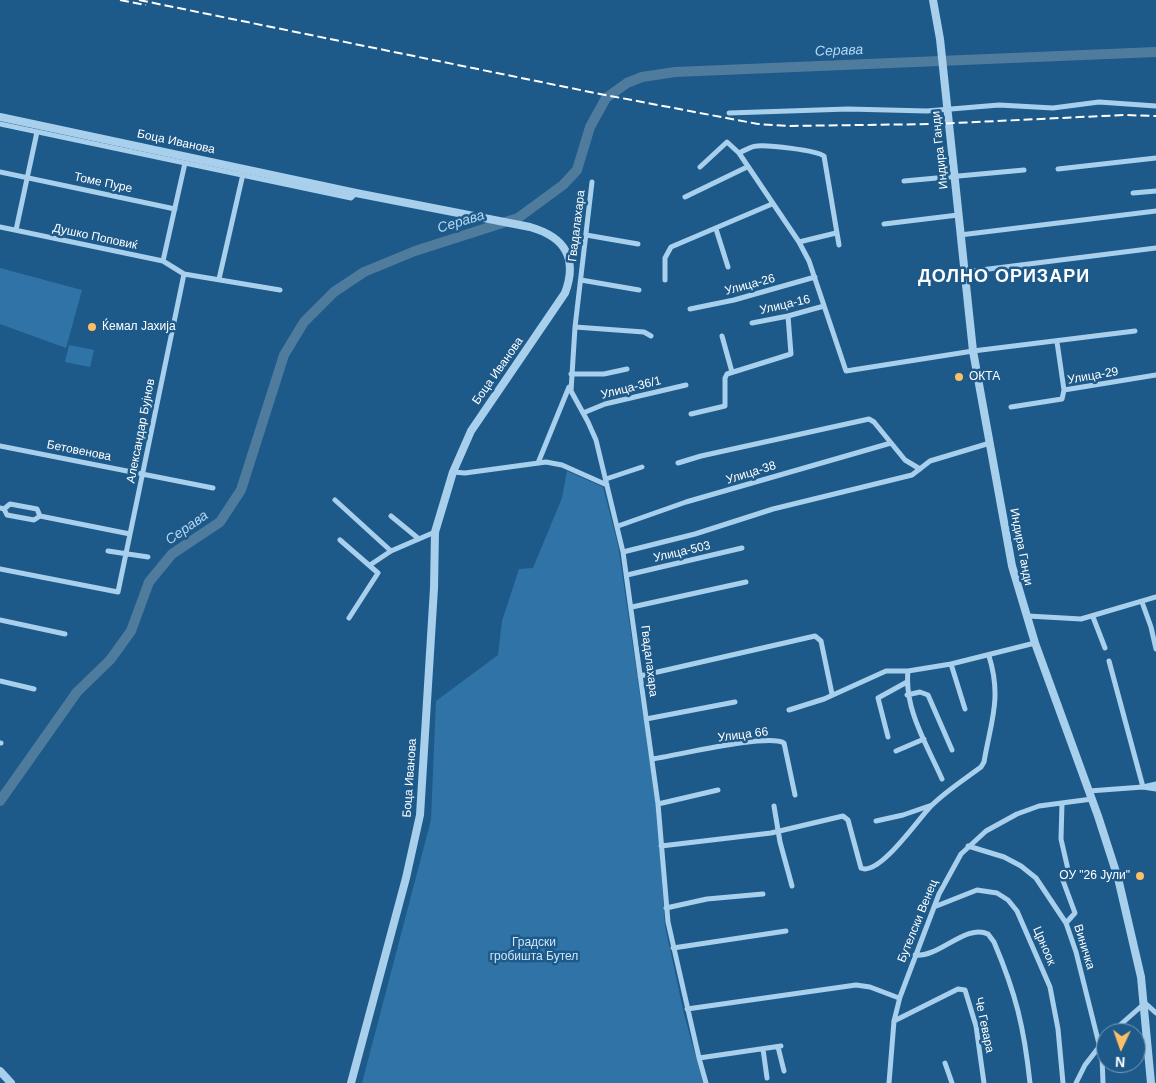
<!DOCTYPE html>
<html>
<head>
<meta charset="utf-8">
<style>
	body { margin:0 }
	#map { position:relative; width:1156px; height:1083px; overflow:hidden; background:#1d5a8a; font-family:Helvetica,sans-serif }
	canvas { display:block }
	.north { position:absolute; left:1096px; top:1023px; width:50px; height:50px; box-sizing:border-box; background:#1d5a8a; border:1px solid #779cb9; border-radius:50%; rotate:183deg; font-size:14px; font-weight:700; line-height:20px; text-align:center; color:#fff }
	.north::after { content:''; display:block; margin:auto; width:18px; height:22px; background:#fcbe66; clip-path:polygon(50% 0,100% 100%,50% 72%,0 100%) }
</style>
</head>
<body>
<div id="map">
<canvas width="1156" height="1083"></canvas>
<div class="north">N</div>
</div>
<script>
const g = document.querySelector('canvas').getContext('2d');
g.lineJoin = 'round';
function paint(path, color) { g.fillStyle = color; g.fill(path, 'evenodd'); }
function strokePath(path, color, width, dash) { g.strokeStyle = color; g.lineWidth = width; g.lineCap = dash ? 'butt' : 'round'; g.setLineDash(dash || []); g.stroke(path); }
function write(font, color, halo, rows, align = 'center') {
  g.font = font + ' Helvetica,sans-serif'; g.lineWidth = 5; g.setLineDash([]); g.textBaseline = 'middle'; g.strokeStyle = halo; g.fillStyle = color; for (const [text, x, y, turn = 0] of rows) {
    g.save(); g.translate(x, y); g.rotate((+turn || 0) * Math.PI / 180); g.textAlign = isNaN(turn) ? turn : align; if (halo) g.strokeText(text, 0, 0); g.fillText(text, 0, 0); g.restore();
  }
}
paint(new Path2D(`
	M0,268L82,290L66,348L0,324Z
	M69,345L94,350L90,367L65,362Z
	M567,471L603,487L618,545L658,818L665,926L684,1014L703,1083H362L431,820L436,701L498,655L502,621L519,569L533,568L562,498Z`), '#3074a7');
strokePath(new Path2D(`
	M0,801L77,692L110,660L131,631L149,582L172,554L220,522L241,490L284,355L304,322L334,292L364,272L415,251L518,218L563,185L577,170L590,127L606,98L627,83L642,77L675,72L1156,52`), '#4f7b9d', 10);
strokePath(new Path2D(`
	M729,113L848,109L927,111L999,105L1053,108L1099,102L1156,106
	M0,124L351,198L356,193
	M739,153C744,151 751,146 757,146C769,145 815,150 824,156L839,245
	M700,167L727,142L739,153L799,242L809,261L846,371L973,351L1135,331
	M1058,169L1156,158
	M0,172L175,209
	M904,181L1024,170
	M592,182L575,327L571,391L588,422L596,440L623,552L658,804L668,922L699,1058L706,1083
	M1133,193L1156,191
	M685,197L747,167
	M884,224L958,215
	M0,227L163,261L184,274L280,290
	M716,229L728,267
	M16,230L37,132
	M586,235L638,244
	M960,235L1156,211
	M799,242L836,233
	M163,261L185,163
	M965,272L1156,248
	M219,279L243,174
	M581,280L639,290
	M665,280V258L671,247L772,204
	M690,309L734,300L815,277
	M752,323L788,316L824,306
	M575,327L644,332L651,336
	M722,336L732,372
	M1057,342L1064,390
	M571,374H604L627,369
	M1011,407L1062,399L1064,390L1156,375
	M583,413L605,404L686,385
	M691,414L725,406V378L727,374L791,354L788,316
	M0,446L213,488
	M538,463L569,387
	M678,463L701,456L869,419L874,422L905,460L920,469
	M453,472L465,473L546,462L562,465L607,485
	M606,479L642,467
	M335,500L391,551
	M0,508L4,509L7,515L34,520L40,516L130,534
	M4,509L10,504L37,509L40,516
	M391,516L419,539
	M618,526L686,502L891,443
	M340,540L378,573L349,618
	M108,551L148,557
	M623,552L695,534L773,509L912,475L930,461L990,443
	M370,565L391,551L435,532
	M0,569L118,592L184,274
	M627,575L742,548
	M1142,602L1151,627L1156,649
	M632,607L746,582
	M1028,616L1081,619L1156,597
	M1093,617L1105,648
	M0,620L65,634
	M1109,661L1143,787L1156,789
	M951,664L965,709
	M908,671C904,709 927,745 942,779
	M640,676L815,636L821,641L832,694
	M0,681L34,689
	M907,695L920,692L928,695L952,750
	M789,710L824,699L886,671H908L951,664L1035,643
	M646,719L735,702
	M888,737L878,698L907,682
	M0,743H1
	M896,751L924,739
	M652,759C675,756 768,733 784,743L795,795
	M1089,791L1143,787L1156,784
	M1062,803L1061,839L1069,874
	M658,804L718,790
	M774,806L780,842L792,886
	M876,821L903,815L932,805
	M661,846L771,833L843,816L848,820L861,868C879,877 919,818 931,806C946,791 965,779 981,767L984,762C991,721 1002,698 989,656
	M968,846L1004,857L1021,866L1036,878L1066,923L1076,952L1102,1056L1103,1083
	M1062,878L1075,913L1066,923
	M934,907L977,890L997,893L1008,900L1017,911L1050,987L1058,1029L1063,1083
	M666,908L707,899L763,894
	M673,948L786,931
	M915,955C939,958 966,923 988,934L994,942C1016,994 1024,1027 1030,1083
	M687,1009L856,985L870,987L899,998
	M894,1021L958,989L965,990L976,1026L984,1083
	M1111,1033L1145,1003L1156,1013
	M778,1047L784,1071
	M763,1049L767,1078
	M699,1058L781,1046
	M945,1063L952,1083
	M889,1083L894,1021L900,997L939,894L961,854L986,831L1017,814L1039,806L1092,799
	M1076,1083L1085,1065L1106,1038`), '#a8cfec', 5);
strokePath(new Path2D(`
	M933,0L940,39L973,351L1012,566L1035,643L1098,816L1118,878L1141,977L1151,1083
	M0,117L356,193L530,227C565,237 578,258 565,293L471,431L453,472L435,532L434,588L420,815L406,878L351,1083
	M0,1071L11,1083`), '#a8cfec', 8);
strokePath(new Path2D(`
	M120,0L146,5
	M139,0L600,94L758,124L788,126L934,124L1124,115L1156,116`), '#fff', 2, [9, 4]);
for (const [x, y, r, color] of [
	[92,327,5,"#fcbe66"],
	[959,377,5,"#fcbe66"],
	[1140,876,5,"#fcbe66"]
]) { const dot = new Path2D(); dot.arc(x, y, r, 0, 2 * Math.PI); g.fillStyle = color; g.fill(dot); strokePath(dot, '#1d5a8a', 2); }
write('12px', '#fff', '#1d5a8a', [
	["Боца Иванова",176,142,12],
	["Индира Ганди",940,150,-96],
	["Томе Пуре",103,183,12],
	["Гвадалахара",577,226,-83],
	["Душко Поповиќ",95,237,12],
	["Улица-26",750,285,-15],
	["Улица-16",785,305,-13],
	["Боца Иванова",498,371,-55],
	["Улица-29",1093,376,-10],
	["Улица-36/1",631,388,-14],
	["Александар Бујнов",141,431,-79],
	["Бетовенова",79,451,11],
	["Улица-38",751,473,-17],
	["Индира Ганди",1021,547,79],
	["Улица-503",682,552,-13],
	["Гвадалахара",649,661,83],
	["Улица 66",743,735,-7],
	["Боца Иванова",410,778,-86],
	["Бутелски Венец",918,921,-68],
	["Црноок",1044,946,67],
	["Виничка",1084,947,73],
	["Че Гевара",984,1025,78]
]);
write('12px', '#fff', '#1d5a8a', [
	["Ќемал Јахија",102,327],
	["ОКТА",969,377],
	["ОУ \"26 Јули\"",1130,876,"right"]
], 'left');
write('12px', '#cde6f9', '#1d5a8a', [
	["Градски",534,943],
	["гробишта Бутел",534,957]
]);
write('italic 14px', '#b3d8f3', '#1d5a8a', [
	["Серава",839,51,-2],
	["Серава",461,222,-17],
	["Серава",187,528,-35]
]);
g.letterSpacing = '1px';
write('bold 18px', '#fff', '#1d5a8a', [
	["ДОЛНО ОРИЗАРИ",1004,277]
]);
g.letterSpacing = '0px';
</script>
</body>
</html>
